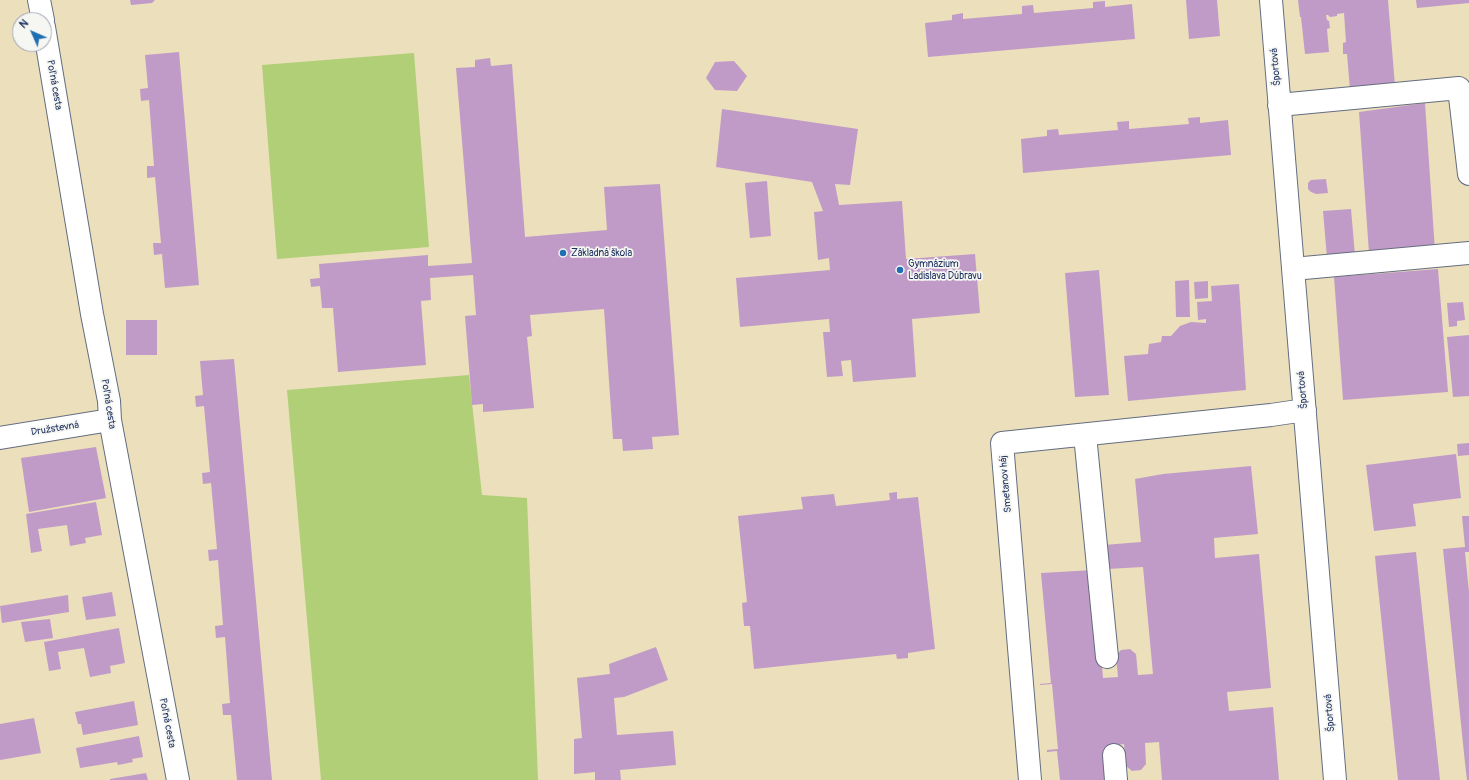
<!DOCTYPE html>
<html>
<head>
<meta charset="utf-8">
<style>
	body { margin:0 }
	#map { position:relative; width:1469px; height:780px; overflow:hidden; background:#ebdfbc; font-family:Pangolin,sans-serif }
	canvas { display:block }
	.north { position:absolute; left:12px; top:12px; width:40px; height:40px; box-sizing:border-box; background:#f6f6f2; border:1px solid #9ea6b7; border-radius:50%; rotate:315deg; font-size:11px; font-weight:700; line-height:16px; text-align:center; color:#1b2f5e }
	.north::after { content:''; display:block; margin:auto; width:14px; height:18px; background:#1f6fb2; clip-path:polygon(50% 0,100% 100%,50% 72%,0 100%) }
</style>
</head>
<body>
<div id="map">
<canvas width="1469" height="780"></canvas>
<div class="north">N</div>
</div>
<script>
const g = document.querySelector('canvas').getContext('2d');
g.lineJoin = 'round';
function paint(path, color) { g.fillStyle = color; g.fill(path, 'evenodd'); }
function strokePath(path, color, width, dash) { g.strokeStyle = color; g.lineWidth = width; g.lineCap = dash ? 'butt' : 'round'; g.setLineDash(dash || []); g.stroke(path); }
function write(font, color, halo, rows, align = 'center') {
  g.font = font + ' Pangolin,sans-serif'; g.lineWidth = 3.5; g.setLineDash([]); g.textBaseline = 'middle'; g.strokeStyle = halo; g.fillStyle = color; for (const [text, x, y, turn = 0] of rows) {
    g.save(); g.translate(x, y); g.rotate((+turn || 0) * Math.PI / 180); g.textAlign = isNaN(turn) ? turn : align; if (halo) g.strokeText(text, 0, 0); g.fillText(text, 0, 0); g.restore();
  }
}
paint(new Path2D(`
	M414,53L429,247L277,259L262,65Z
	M469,375L482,495L527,498L538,780H321L287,390Z`), '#b0cf76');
paint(new Path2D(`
	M130,0H155L152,3L131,5Z
	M1186,0H1217L1220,36L1189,39Z
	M1298,0H1388L1395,86L1350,90L1347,54H1343V43L1346,42L1344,13L1337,14V16L1330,17L1328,15H1326L1327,20L1329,21L1330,28L1327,29L1329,52L1305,54L1301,17H1300Z
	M1416,0H1469V3L1417,8Z
	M1105,1V7L1132,4L1135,39L928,57L925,23L952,20V15L963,13V19L1022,14V6L1033,5L1034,13L1093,8V2Z
	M179,52L199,285L165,288L162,254L154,255L153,243H161L155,177L147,178V166H154L149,100L141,101L140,89L148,88L145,55Z
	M490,58L491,66L512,64L525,237L607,230L604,187L660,184L679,435L652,437L653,449L623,451L622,439H613L604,309L530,315L532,336L527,337L534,408L483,412V404L472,405L465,316L476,315L473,275L430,278L431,300L421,301L426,365L338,372L333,308H322L320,286L311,287L310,279L320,278L319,264L428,255V266L472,263L456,68L475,67V60Z
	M734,61L747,76L737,91L715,90L706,78L715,62Z
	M1425,103L1435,251L1369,253L1359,112Z
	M722,109L858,129L850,185L835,184L839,205L902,201L906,259L975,254L980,313L912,319L916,377L853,382L851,360L841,361L843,376L827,377L823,332H830L829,319L740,327L736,278L830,270L829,258L818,260L814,212L823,211L812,182L716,167Z
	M1200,117V123L1228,120L1231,155L1023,173L1021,139L1047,136V130L1058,129L1059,135L1118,130L1117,122L1129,121V129L1189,124L1188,118Z
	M1326,179L1328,193L1316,194L1311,192L1308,189V183L1311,180Z
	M767,181L771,236L750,238L745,183Z
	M1351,209L1355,255L1327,258L1323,211Z
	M1438,269L1448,392L1343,400L1334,277Z
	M1099,270L1109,395L1075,397L1065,273Z
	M1189,280L1190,317H1176L1175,281Z
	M1208,281V298L1195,299L1194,282Z
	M1239,284L1246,390L1128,401L1124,356L1148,354L1149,344L1161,342L1162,336H1171L1180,326L1191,322L1206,323V319L1198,320L1197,302L1212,301L1211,286Z
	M1463,302L1465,320L1457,321V326L1449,327L1447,303Z
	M126,320H157V355H126Z
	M1469,335V396L1453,397L1447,337Z
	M234,359L255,590L272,780H237L231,715H223L222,704L230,703L225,637L216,638L215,626L223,625L218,560L209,561L208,550L217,549L211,483L203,484L202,473L210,472L204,406L196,407L195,396L203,395L200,361Z
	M1469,443V455L1458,456L1457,444Z
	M96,447L106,498L29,512L21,458Z
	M1456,454L1461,498L1413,504L1416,526L1374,531L1366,465Z
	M1251,466L1258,534L1214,538L1215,558L1259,554L1271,688L1227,692L1229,711L1273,707L1279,780H1162L1159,742L1145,743L1146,764L1141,770L1132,771L1126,766L1124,744L1109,746L1112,780H1060L1057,751L1047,752V750L1058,749L1052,684L1040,685V684L1051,683L1041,573L1094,570L1103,678L1118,677L1116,655L1121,650L1130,649L1136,654L1138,675L1153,674L1143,567L1107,569L1104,545L1141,542L1135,479L1163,474Z
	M897,492V499L918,497L935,649L908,653V658L897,659L896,654L754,669L750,626H744L742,603L747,602L738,516L803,509L801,497L834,494L836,506L890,500L889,493Z
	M96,502L102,535L85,538L86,543L70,546L67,525L38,529L42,551L31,553L26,514Z
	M1462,516H1469V552H1465L1469,592V780H1467L1465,763L1443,549L1465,547Z
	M1416,552L1434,724L1440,780H1398L1376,568L1375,556Z
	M112,592L116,616L86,620L82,597Z
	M68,595L69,612L2,623L0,606Z
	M50,619L53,638L25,642L21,622Z
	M119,628L125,663L110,666L111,673L90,677L84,648L58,652L61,669L49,671L44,642Z
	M656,647L668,680L624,697L614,698L617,735L673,731L676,765L620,770L621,780H595V772L574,774V739L582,738L577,678L610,674L609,664Z
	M134,701L138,725L83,735L81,724H78L75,712Z
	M34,718L41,753L0,760V724Z
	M139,736L143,757L132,759L133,762L118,765L117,762L80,768L76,748Z
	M146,773L148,780H110V779Z`), '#c19bc7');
const minor = new Path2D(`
	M39,0L43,20
	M1271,0L1335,780
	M44,27L92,314L109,401L110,420L178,780
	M1279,105L1459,88L1469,174
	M1293,269L1469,253
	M1085,435L1107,657
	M0,438L110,420
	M1114,755L1116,780
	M1030,780L1002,443L1271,415L1305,410`);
strokePath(minor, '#646d7f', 24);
strokePath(minor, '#fff', 22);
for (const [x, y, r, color] of [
	[563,253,4,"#1f6fb2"],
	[900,270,4,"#1f6fb2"]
]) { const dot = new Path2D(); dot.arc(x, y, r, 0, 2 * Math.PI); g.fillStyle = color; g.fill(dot); strokePath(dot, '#f6f6f2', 1.5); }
write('10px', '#1b2f5e', '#f6f6f2', [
	["Športová",1276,67,-95],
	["Poľná cesta",54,85,80],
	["Športová",1303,390,-95],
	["Poľná cesta",108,404,81],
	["Družstevná",55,429,-9],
	["Smetanov háj",1006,484,-95],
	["Športová",1330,713,-95],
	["Poľná cesta",167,723,79]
]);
write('10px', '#1b2f5e', '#f6f6f2', [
	["Základná škola",571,253],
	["Gymnázium",908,264],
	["Ladislava Dúbravu",908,276]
], 'left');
</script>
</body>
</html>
